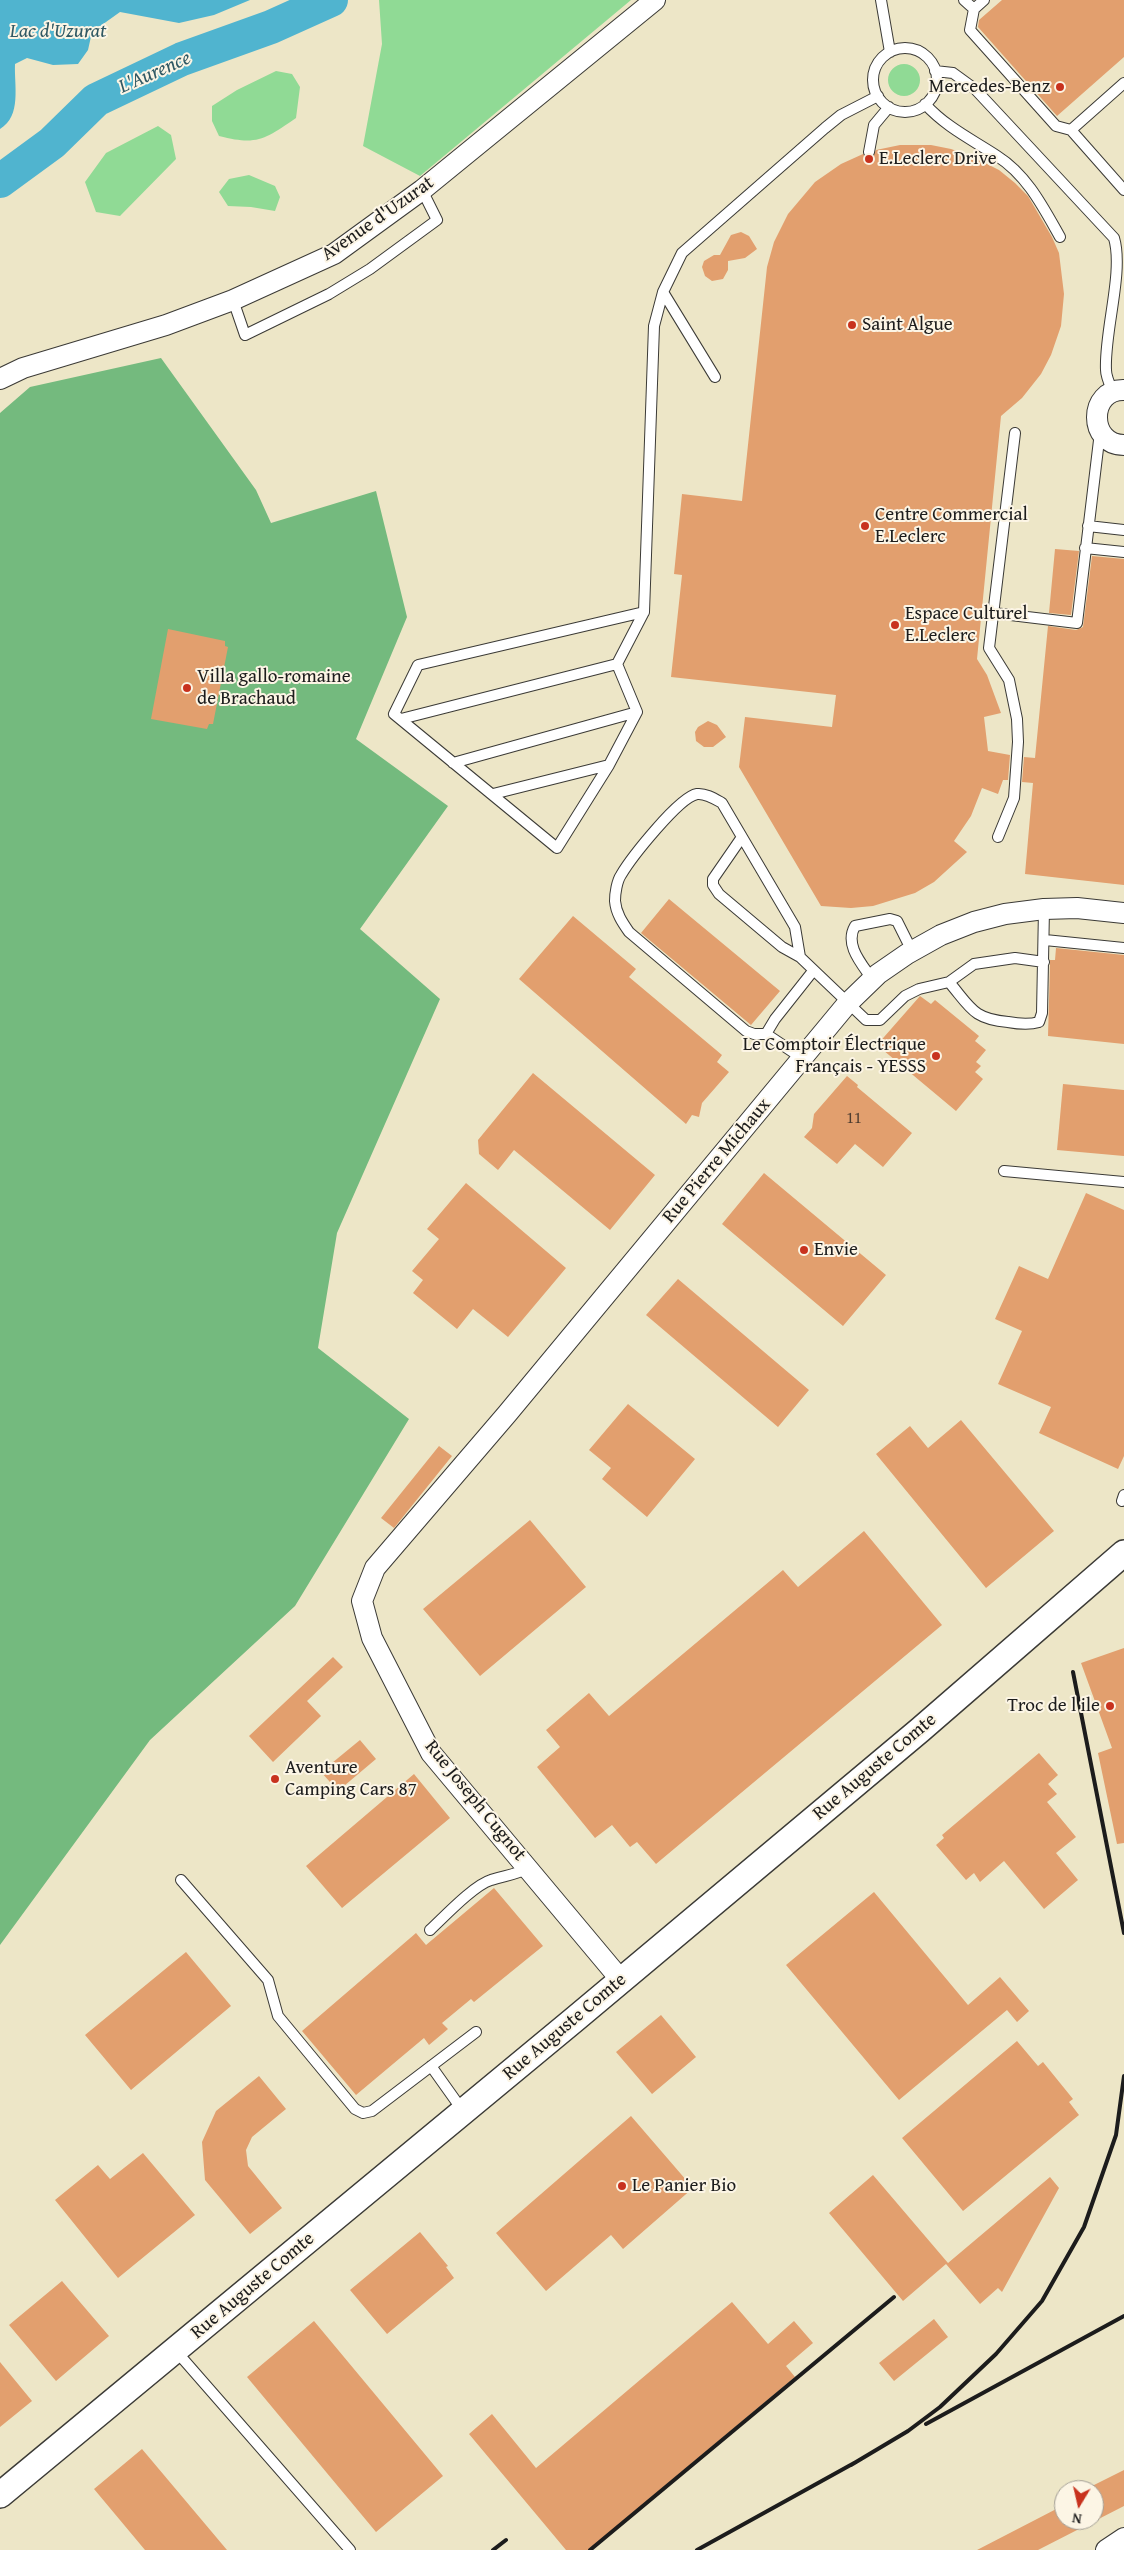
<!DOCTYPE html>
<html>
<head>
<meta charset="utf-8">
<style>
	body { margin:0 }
	#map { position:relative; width:1124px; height:2550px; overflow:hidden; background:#ede6c7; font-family:"Gentium Book Plus",serif }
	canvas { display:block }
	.north { position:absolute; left:1054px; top:2480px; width:50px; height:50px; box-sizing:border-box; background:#fcf5e5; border:1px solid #a29e95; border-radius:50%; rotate:189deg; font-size:14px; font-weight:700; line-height:20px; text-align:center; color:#1c1c1c }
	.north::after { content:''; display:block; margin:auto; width:18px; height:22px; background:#c8321e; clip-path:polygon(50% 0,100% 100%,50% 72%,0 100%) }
</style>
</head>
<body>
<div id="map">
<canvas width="1124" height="2550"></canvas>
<div class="north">N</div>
</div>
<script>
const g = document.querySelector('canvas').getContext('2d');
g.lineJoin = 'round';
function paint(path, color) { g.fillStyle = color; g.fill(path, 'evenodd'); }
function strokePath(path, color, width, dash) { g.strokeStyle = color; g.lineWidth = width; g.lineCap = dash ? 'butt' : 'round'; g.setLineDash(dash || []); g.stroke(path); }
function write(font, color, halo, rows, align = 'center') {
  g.font = font + ' "Gentium Book Plus",serif'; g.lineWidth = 4; g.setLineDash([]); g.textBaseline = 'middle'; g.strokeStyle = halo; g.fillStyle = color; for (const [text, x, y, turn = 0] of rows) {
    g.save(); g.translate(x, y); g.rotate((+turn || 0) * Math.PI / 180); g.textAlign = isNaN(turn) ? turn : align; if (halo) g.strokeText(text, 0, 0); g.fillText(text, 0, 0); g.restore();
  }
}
paint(new Path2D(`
	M379,0H631L420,176L363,146L382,44Z
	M888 80a16 16 0 1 1 32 0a16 16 0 1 1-32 0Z
	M276,71L292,74L300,87L296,118C265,139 258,146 219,136L212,121V106L237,90Z
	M158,126L171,135L176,159L120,216L96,212L85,182L106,153Z
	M249,175L275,186L280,197L275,211L251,207L228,206L219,192L229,179Z`), '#90da95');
paint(new Path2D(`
	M161,358L256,490L271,523L376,491L407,617L356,739L448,806L360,929L440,999L337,1233L318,1348L409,1419L295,1606L150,1740L0,1945V413L30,387Z`), '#74ba7e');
paint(new Path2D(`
	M0,0H250L214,15L179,23L120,12L92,32L88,50L78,64L53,65L27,58L15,64C14,85 22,116 0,129Z`), '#50b4cf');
strokePath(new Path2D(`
	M0,181L52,143L96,100L182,59L271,27L331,0`), '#50b4cf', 34);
paint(new Path2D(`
	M1002,0H1124V57L1057,116L978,27L979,20Z
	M900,145H931L951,149L971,156L999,170L1015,183L1028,196L1052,237L1059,253L1064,294L1061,326L1051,355L1041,374L1022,398L1001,416L977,659L987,675L1001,713L984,717L988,751L1010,755L1008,780H1003L998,794L982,788L971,816L954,841L967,852L934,882L915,893L873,906L851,908L821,906L739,767L745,717L832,727L836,695L671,677L682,575L674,574L682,494L742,501L767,267L774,242L788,214L815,182L841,164L863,154L871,159L876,150Z
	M741,232L749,236L757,249L745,258L728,261V270L723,279L712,281L705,276L702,267L704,261L714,255H720L731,235Z
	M1055,549L1079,551L1071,615L1049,613Z
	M1092,556L1124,559V885L1025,874L1033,783L1022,782L1024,757L1035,758L1048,626L1076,630L1083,627Z
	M168,629L225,641V646L228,647L213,724H209L207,729L151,719Z
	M708,721L717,725L726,737L713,747H704L696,741L695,732L698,727Z
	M669,899L780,991L751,1025L641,933Z
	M573,916L636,969L629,977L722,1055L717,1062L729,1072L702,1103L699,1117L692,1115L686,1124L519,979Z
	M1056,948L1124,955V1044L1048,1036L1050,966V960H1055Z
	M920,996L931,1004L935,1000L979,1036L975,1041L986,1050L976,1062L981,1066L975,1072L983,1079L956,1111L877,1045Z
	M533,1073L655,1175L610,1230L514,1150L498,1170L479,1154L478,1140Z
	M847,1076L858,1085L857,1087L912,1133L883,1167L855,1144L837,1164L804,1137L812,1128L814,1114Z
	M1063,1084L1124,1090V1156L1057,1150Z
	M764,1173L886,1275L843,1326L722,1224Z
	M466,1183L566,1268L508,1337L473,1309L457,1329L413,1293L423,1280L412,1271L439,1239L427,1229Z
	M1086,1193L1124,1210V1456L1118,1469L1039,1433L1051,1407L998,1384L1022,1331L995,1319L1019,1266L1048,1279Z
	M678,1279L809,1390L778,1427L646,1315Z
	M628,1404L695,1459L647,1517L602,1479L611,1468L589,1450Z
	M961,1420L1054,1531L986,1588L876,1454L910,1426L928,1448Z
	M439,1446L452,1456L394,1528L381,1518Z
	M530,1520L586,1587L480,1676L423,1609Z
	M864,1531L942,1625L656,1864L637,1842L630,1847L612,1825L595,1838L537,1767L560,1747L546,1730L589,1693L609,1716L783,1570L798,1587Z
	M1124,1648V1843L1117,1844L1098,1753L1112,1748L1081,1663Z
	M333,1657L343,1667L307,1701L321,1716L273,1762L249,1736Z
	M360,1740L376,1759L338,1791L321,1772Z
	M1039,1753L1058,1775L1048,1784L1057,1794L1047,1802L1076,1837L1056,1853L1078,1880L1044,1909L1004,1861L980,1882L974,1873L966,1880L936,1845L944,1838L942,1835Z
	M414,1774L450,1818L342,1908L306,1866Z
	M494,1888L543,1946L474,2002L471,1999L442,2023L448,2029L429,2045L424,2038L356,2095L302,2031L416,1933L426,1945Z
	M874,1892L968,2005L1000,1977L1029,2011L1017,2022L1007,2010L899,2100L786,1965Z
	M186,1952L231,2006L131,2090L85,2035Z
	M661,2015L696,2057L652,2094L616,2052Z
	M1017,2041L1038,2066L1043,2062L1073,2099L1069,2102L1079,2115L963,2211L902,2138Z
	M259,2076L286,2109L252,2137L246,2150L248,2166L282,2208L250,2234L205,2180L202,2142L216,2111Z
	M631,2116L693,2188L623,2249L611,2235L546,2291L496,2233Z
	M143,2153L195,2215L118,2278L55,2200L98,2165L110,2179Z
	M873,2175L948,2263L1050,2177L1059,2188L1002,2292L998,2288L980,2304L946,2264L903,2301L829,2213Z
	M420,2232L448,2266L446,2267L454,2278L387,2334L350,2290Z
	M62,2281L109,2336L56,2381L9,2325Z
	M732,2302L768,2344L794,2321L813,2343L786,2366L795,2377L588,2550H566L469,2434L492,2414L536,2468Z
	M934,2319L948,2337L894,2381L879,2363Z
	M314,2321L443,2476L376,2532L247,2377Z
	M0,2362L32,2401L0,2427Z
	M142,2449L227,2550H145L94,2489Z
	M1124,2470V2506L1038,2550H977L1064,2505V2520H1094V2485Z`), '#e29f6e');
const service = new Path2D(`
	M881,0L890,52
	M964,0L974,9L984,0
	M974,9L970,30L1056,126L1071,130
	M873 80a32 32 0 1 1 64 0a32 32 0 1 1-64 0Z
	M935,71L953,73L975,89L1114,238C1124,272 1104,332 1106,370C1106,377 1110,385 1113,392
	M1124,83L1071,130L1124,190
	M925,104C946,127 971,139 997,156C1027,175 1043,207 1060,237
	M869,152L874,125L889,107
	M663,292L715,377
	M233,300L245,335L329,294L370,269L437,220L422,190
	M1088,526L1124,530
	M1085,548L1124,552
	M644,612L617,664L637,712L609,765L557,848L394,714L418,665L644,612L654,326L663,292L682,253L825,128L841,115L878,96
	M994,613L1077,623L1100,432
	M401,719L617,664
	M453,763L637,712
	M493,794L609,765
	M742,837L713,879V885L719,894L782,947L800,957
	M998,837L1014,798L1018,742L1017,719L1009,680L989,648L1015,433
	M1045,940L1124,948
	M872,979C862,964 844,945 855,926L890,919L897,921L912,951
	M949,982C971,1008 973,1019 1008,1022C1019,1024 1029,1025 1039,1022L1042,1013L1044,909
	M766,1034L775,1019L813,971
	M802,1058L766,1034H754L746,1031L629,932C622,922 616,913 615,901C615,893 617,881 621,875C631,858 679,797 697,794C706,793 715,799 722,803L795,927L800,957L866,1020H880L905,996L919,989L949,982L974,964L1015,958L1044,962
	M1004,1171L1124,1182
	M1122,1501L1124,1495
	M181,1880L268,1980L278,2016L355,2109L363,2113L372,2111L476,2032
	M430,1930C444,1917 474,1885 491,1880C505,1875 513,1876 528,1868
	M431,2066L463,2111
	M176,2351L350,2550`);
const minor = new Path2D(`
	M0,379L23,368L166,325L233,300L334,254L422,190L655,0
	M1124,390C1088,389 1088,445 1124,445
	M621,1980L431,1753L372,1638L362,1601L375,1568L507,1414L847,1004L878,974L907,954L941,935L974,922L1005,914L1044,909L1077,908L1124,913
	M1106,2550L1124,2538`);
const tertiary = new Path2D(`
	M0,2495L575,2019L920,1730L1124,1553`);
strokePath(service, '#3b3a36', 12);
strokePath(minor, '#3b3a36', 22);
strokePath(tertiary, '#3b3a36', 28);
strokePath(service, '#fff', 10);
strokePath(minor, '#fff', 20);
strokePath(tertiary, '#fff', 25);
strokePath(new Path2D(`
	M1073,1672L1124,1933
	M926,2424L1124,2316
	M851,2465L908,2431L940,2407L996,2354L1042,2301L1084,2227L1116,2135L1124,2076
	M493,2550L506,2540
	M590,2550L894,2297
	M697,2550L856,2462`), '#1c1c1c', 4);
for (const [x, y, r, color] of [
	[1060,87,5,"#c8321e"],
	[869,159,5,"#c8321e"],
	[852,325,5,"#c8321e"],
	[865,526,5,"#c8321e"],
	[895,625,5,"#c8321e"],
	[187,688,5,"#c8321e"],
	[936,1056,5,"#c8321e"],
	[804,1250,5,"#c8321e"],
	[1110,1706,5,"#c8321e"],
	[275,1779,5,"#c8321e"],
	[622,2186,5,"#c8321e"]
]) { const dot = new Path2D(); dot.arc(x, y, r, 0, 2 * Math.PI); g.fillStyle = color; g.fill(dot); strokePath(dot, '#fcf5e5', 2); }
write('16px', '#4e3d30', null, [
	["11",854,1119]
]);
write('19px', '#1c1c1c', '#fcf5e5', [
	["Mercedes-Benz",1050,87,"right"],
	["E.Leclerc Drive",879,159],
	["Saint Algue",862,325],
	["Centre Commercial",875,515],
	["E.Leclerc",875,537],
	["Espace Culturel",905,614],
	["E.Leclerc",905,636],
	["Villa gallo-romaine",197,677],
	["de Brachaud",197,699],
	["Le Comptoir Électrique",926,1045,"right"],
	["Français - YESSS",926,1067,"right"],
	["Envie",814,1250],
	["Troc de l ile",1100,1706,"right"],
	["Aventure",285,1768],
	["Camping Cars 87",285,1790],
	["Le Panier Bio",632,2186]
], 'left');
write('19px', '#1c1c1c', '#fcf5e5', [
	["Avenue d'Uzurat",378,219,-35],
	["Rue Pierre Michaux",717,1161,-50],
	["Rue Auguste Comte",875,1767,-40],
	["Rue Joseph Cugnot",475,1801,51],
	["Rue Auguste Comte",565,2027,-40],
	["Rue Auguste Comte",253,2286,-40]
]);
write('italic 20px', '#315964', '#fcf5e5', [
	["Lac d'Uzurat",58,32],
	["L'Aurence",155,73,-24]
]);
</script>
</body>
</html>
